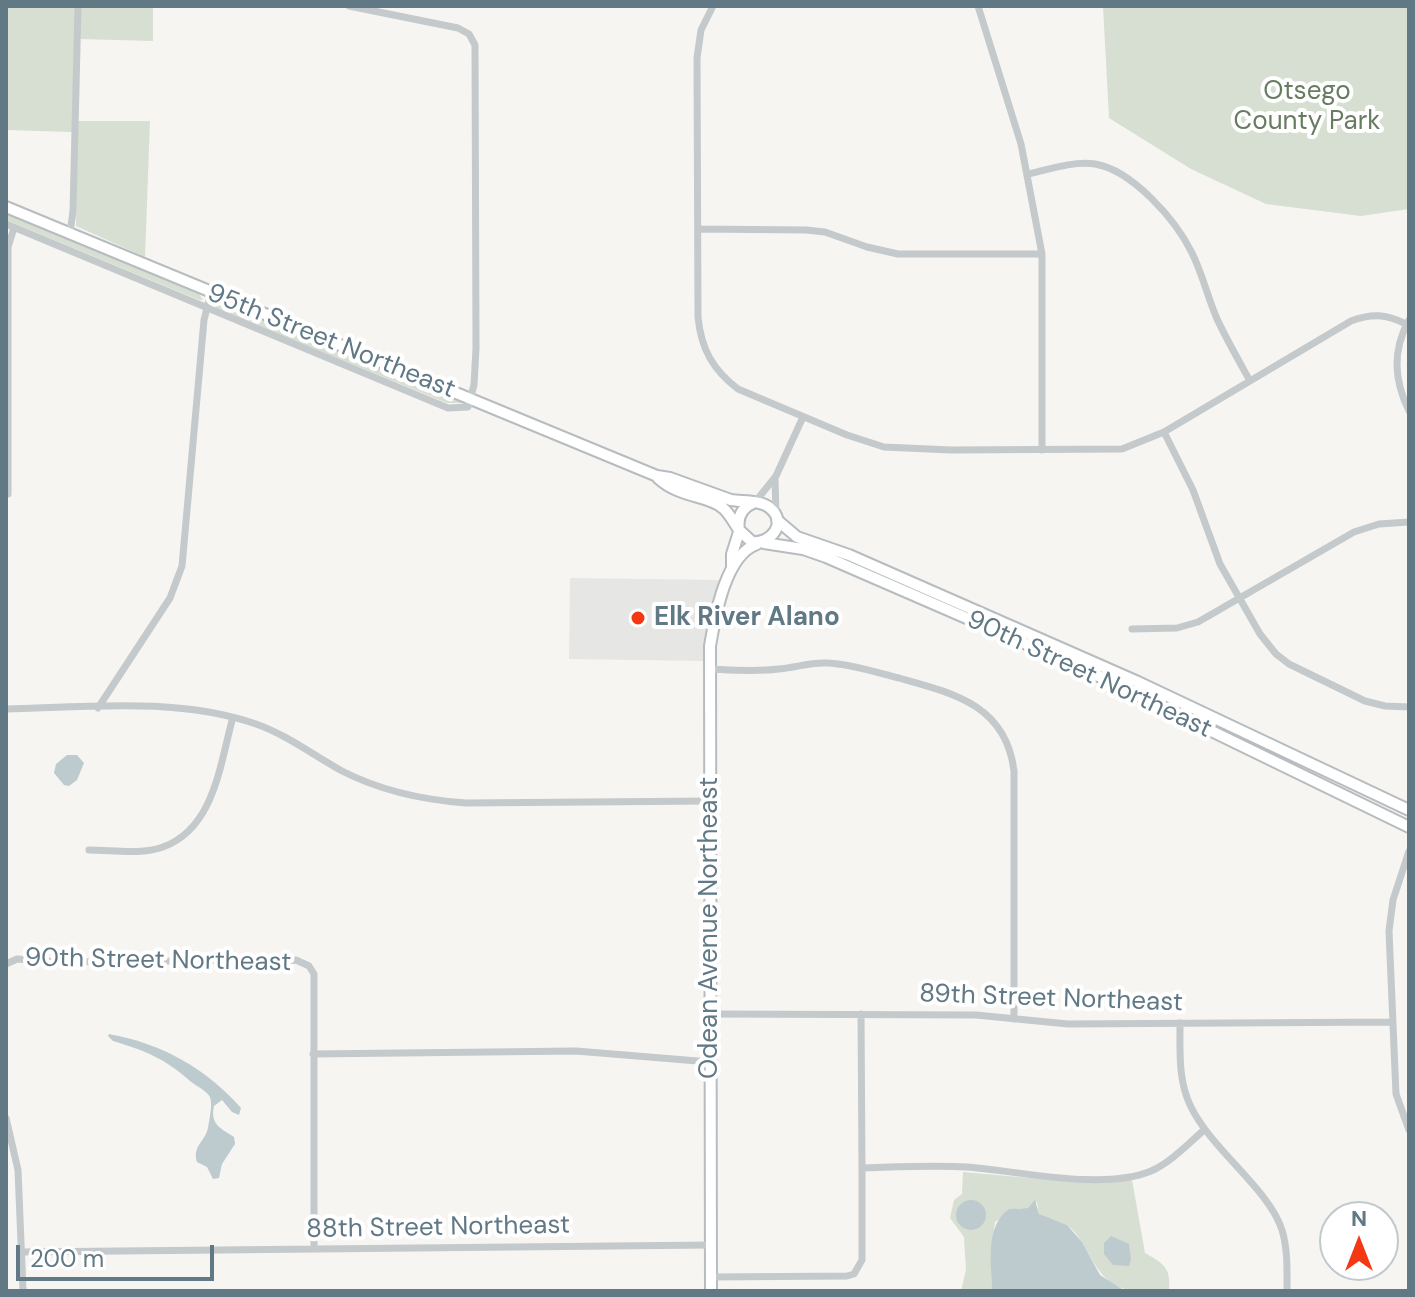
<!DOCTYPE html>
<html>
<head>
<meta charset="utf-8">
<style>
	body { margin:0 }
	#map { position:relative; width:1415px; height:1297px; overflow:hidden; background:#f6f5f1; font-family:"DM Sans",sans-serif }
	canvas { display:block }
	.frame { position:absolute; inset:0; border:8px solid #617885; pointer-events:none }
	.north { position:absolute; left:1319px; top:1201px; width:80px; height:80px; box-sizing:border-box; background:#fff; border:2px solid #c0c9ce; border-radius:50%; rotate:0deg; font-size:22px; font-weight:700; line-height:32px; text-align:center; color:#617885 }
	.north::after { content:''; display:block; margin:auto; width:28px; height:36px; background:#f33813; clip-path:polygon(50% 0,100% 100%,50% 72%,0 100%) }
	.scale { position:absolute; left:16px; top:1245px; width:198px; height:36px; box-sizing:border-box; border:4px solid #617885; border-top:0; padding-left:10px; font-size:24px; line-height:28px; white-space:nowrap; color:#617885; -webkit-text-stroke:6px #fff; paint-order:stroke }
</style>
</head>
<body>
<div id="map">
<canvas width="1415" height="1297"></canvas>
<div class="frame"></div>
<div class="north">N</div>
<div class="scale">200 m</div>
</div>
<script>
const g = document.querySelector('canvas').getContext('2d');
g.lineJoin = 'round';
function paint(path, color) { g.fillStyle = color; g.fill(path, 'evenodd'); }
function strokePath(path, color, width, dash) { g.strokeStyle = color; g.lineWidth = width; g.lineCap = dash ? 'butt' : 'round'; g.setLineDash(dash || []); g.stroke(path); }
function write(font, color, halo, rows, align = 'center') {
  g.font = font + ' "DM Sans",sans-serif'; g.lineWidth = 8; g.setLineDash([]); g.textBaseline = 'middle'; g.strokeStyle = halo; g.fillStyle = color; for (const [text, x, y, turn = 0] of rows) {
    g.save(); g.translate(x, y); g.rotate((+turn || 0) * Math.PI / 180); g.textAlign = isNaN(turn) ? turn : align; if (halo) g.strokeText(text, 0, 0); g.fillText(text, 0, 0); g.restore();
  }
}
paint(new Path2D(`
	M570,578L722,580L708,619L703,661L569,659Z`), '#e6e7e5');
paint(new Path2D(`
	M6,6H75L72,132L6,130Z
	M81,6H153V41L80,39Z
	M1103,6H1409V209L1361,216L1266,204L1191,169L1109,118Z
	M78,121H150L145,257L76,226Z
	M6,212L199,294L203,300H199L6,220Z
	M218,302L461,402V403H447L217,309L213,304Z
	M963,1172L1052,1180H1132L1145,1253C1164,1264 1171,1267 1169,1291C1124,1291 1111,1295 1087,1251C1082,1243 1077,1232 1068,1226C1059,1220 1048,1220 1039,1214L1037,1202L1028,1208H1018L995,1222L991,1254L992,1291H961L966,1270L964,1237L950,1218L954,1200L962,1194Z`), '#d7ded2');
paint(new Path2D(`
	M67,755H77L84,763L77,780L69,786L64,785L54,773L56,764Z
	M109,1034C161,1043 207,1069 241,1108L239,1115L232,1112L222,1100L214,1106C210,1124 220,1128 234,1137L235,1144L222,1164L219,1178L213,1179L207,1167L197,1162C192,1146 205,1142 208,1128C209,1120 213,1105 210,1097C206,1090 196,1086 190,1081C164,1058 146,1051 113,1041L108,1036Z
	M1035,1200L1039,1214L1067,1225L1082,1242L1100,1275L1125,1291H992C992,1264 984,1227 1009,1209L1028,1208Z
	M956 1215a15 15 0 1 1 30 0a15 15 0 1 1-30 0Z
	M1111,1236L1129,1244L1131,1259L1129,1266L1113,1265L1104,1254V1243Z`), '#bdcbcf');
const secondary = new Path2D(`
	M6,207L657,476L670,478L731,500C743,502 761,500 770,508C788,523 771,544 752,542L739,530C737,518 741,508 753,503
	M658,478C679,498 709,495 723,508C730,514 734,523 739,530
	M777,520L797,537L849,555L1138,682L1409,810
	M764,543L803,549L826,557L1084,669L1409,827
	M732,566V554L739,532
	M711,1291L710,646C715,617 725,555 757,544`);
strokePath(secondary, '#b6bcc0', 14);
strokePath(new Path2D(`
	M713,6L701,30L697,58L698,317C701,349 713,370 738,389L847,435L884,447L951,450L1122,449L1164,432L1351,321C1372,313 1386,314 1406,324
	M978,6L1021,144L1042,254V450
	M1029,174C1050,169 1073,161 1095,164C1132,170 1176,220 1192,253C1203,275 1208,299 1218,321C1228,342 1239,361 1250,381
	M6,224L448,408L468,407L474,385L476,348L475,45L469,34L458,28L349,6
	M698,229L806,230L825,232L867,247L898,254H1042
	M70,233L73,211L78,6
	M1409,320C1392,351 1394,380 1409,411
	M1164,432L1193,490L1220,564L1260,634L1276,654L1289,664L1365,701L1385,706L1409,707
	M775,478L776,514
	M8,494V247L14,228
	M756,501L776,476L803,417
	M1132,629L1177,628L1198,622L1354,532L1379,524L1409,522
	M710,669C732,670 756,672 778,669C794,668 810,662 827,663C851,664 875,672 899,678C953,693 1006,705 1014,771V1019
	M98,708L170,598L182,566L204,320L211,292
	M6,709C88,707 177,697 256,724C287,735 313,755 342,771C381,791 423,800 466,803L710,801
	M89,850C112,850 141,855 163,847C215,828 220,763 233,717
	M1409,851L1393,900L1389,931L1396,1094L1409,1130
	M6,964L17,959L57,962L296,960L309,966L314,974V1249
	M710,1014L976,1015L1068,1024L1392,1022
	M861,1014L862,1168
	M1180,1023C1180,1052 1178,1081 1191,1107C1212,1150 1269,1189 1282,1230C1288,1250 1287,1271 1287,1291
	M313,1054L576,1051L710,1062
	M6,1118L18,1170L23,1291
	M22,1252L710,1245
	M711,1277L847,1276L854,1274L862,1260V1168C897,1167 932,1165 967,1167C1019,1171 1103,1191 1151,1171C1171,1162 1188,1144 1204,1130`), '#c4c9cb', 7);
strokePath(secondary, '#fff', 10);
for (const [x, y, r, color] of [
	[638,618,8,"#f33813"]
]) { const dot = new Path2D(); dot.arc(x, y, r, 0, 2 * Math.PI); g.fillStyle = color; g.fill(dot); strokePath(dot, '#fff', 3); }
write('26px', '#687c61', '#fff', [
	["Otsego",1307,92],
	["County Park",1307,122]
]);
write('26px', '#617885', '#fff', [
	["95th Street Northeast",331,342,22],
	["90th Street Northeast",1089,675,25],
	["Odean Avenue Northeast",710,928,-90],
	["90th Street Northeast",158,961,1],
	["89th Street Northeast",1051,999,2],
	["88th Street Northeast",438,1228,-1]
]);
write('bold 26px', '#617885', '#fff', [
	["Elk River Alano",654,618]
], 'left');
</script>
</body>
</html>
